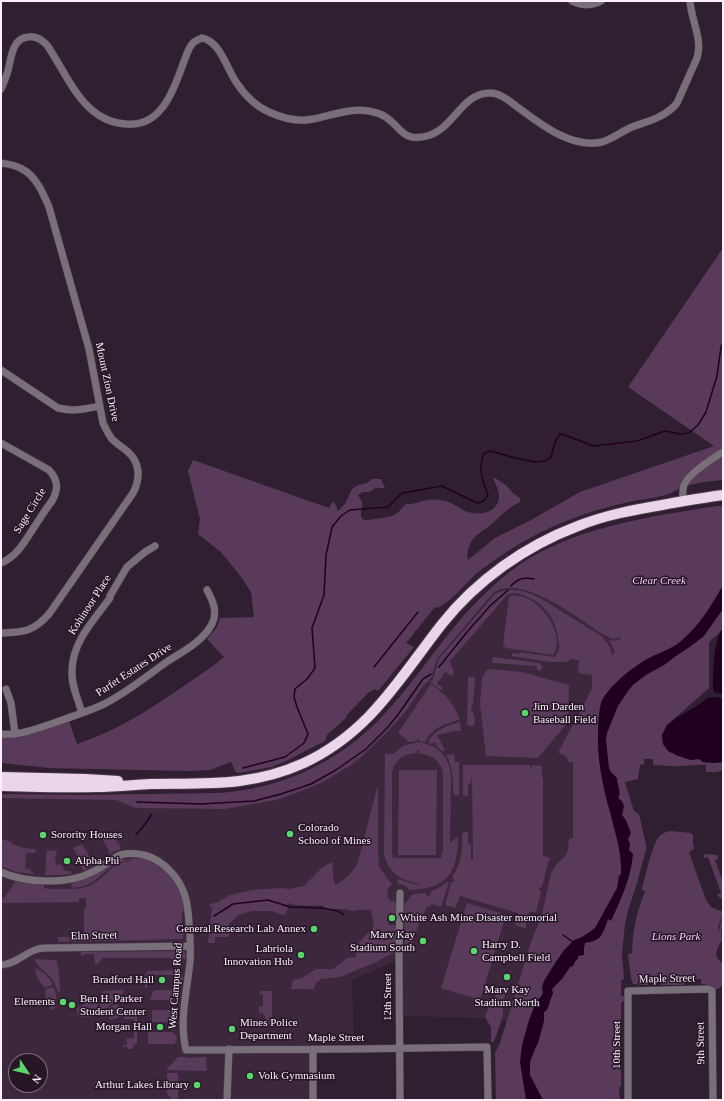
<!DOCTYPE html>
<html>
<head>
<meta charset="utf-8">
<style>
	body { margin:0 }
	#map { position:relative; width:724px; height:1101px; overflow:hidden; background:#301f30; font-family:Georgia,serif }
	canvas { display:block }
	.frame { position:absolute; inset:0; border:2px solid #fbeffb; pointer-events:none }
	.north { position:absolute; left:8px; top:1053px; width:40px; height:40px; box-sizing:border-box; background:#261626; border:1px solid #7b6d7b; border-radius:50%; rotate:125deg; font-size:11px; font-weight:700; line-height:16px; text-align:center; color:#fbeffb }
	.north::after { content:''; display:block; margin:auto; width:14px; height:18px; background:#5bd56d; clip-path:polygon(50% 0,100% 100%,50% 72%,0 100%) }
</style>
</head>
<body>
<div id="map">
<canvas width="724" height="1101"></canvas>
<div class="frame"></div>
<div class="north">N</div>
</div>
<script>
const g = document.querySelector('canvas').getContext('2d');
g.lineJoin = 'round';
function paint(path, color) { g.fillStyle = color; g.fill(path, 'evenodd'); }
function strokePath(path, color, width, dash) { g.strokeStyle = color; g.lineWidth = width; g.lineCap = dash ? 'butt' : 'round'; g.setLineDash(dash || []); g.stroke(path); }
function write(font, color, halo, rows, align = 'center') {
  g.font = font + ' Georgia,serif'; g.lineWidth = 3; g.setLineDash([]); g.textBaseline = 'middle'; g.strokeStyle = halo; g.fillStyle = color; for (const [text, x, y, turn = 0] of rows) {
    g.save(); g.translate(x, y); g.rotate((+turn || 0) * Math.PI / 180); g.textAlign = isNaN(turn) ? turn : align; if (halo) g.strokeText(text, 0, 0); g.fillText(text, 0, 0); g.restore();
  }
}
paint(new Path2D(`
	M515,568L622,633L616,647L575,848L550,878L542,914L531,942L507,1021L486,1018L404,1016L403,958L352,980L354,1043L309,1044V1100H1V794L82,795L219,793L236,792L275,784L314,768L332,758L348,747L361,736L378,720L405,690L446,636L466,613L479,599ZM16,1061H40V1085H16Z`), '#3d273d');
paint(new Path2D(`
	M723,248V480C709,481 694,483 681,488C676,490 671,494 665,495C653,499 641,499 629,502C586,511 545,527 508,551C497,558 486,566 476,574C465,584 450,603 437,608L435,607L406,643L414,647L378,691L375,689L368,693L346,716L347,717L327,735L325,741L288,760L271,767L238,773L235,771L231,762L210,770L187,771L49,768L1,763V737L69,721L77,744C129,727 173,693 217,663L224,657L207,639L217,627L220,618L254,617L251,592L242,578L221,552L198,534L200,519L188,471L193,460L329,508L333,501L337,507V510L338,511L345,504L352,489L358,485L367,483L372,479H381L385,488H375L370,492H363L358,495L363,504C357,525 366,520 382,518C386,517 390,517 394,515C399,513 402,507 406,504C414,505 419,501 427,500C433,499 440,500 446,501C453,503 459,508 465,511C478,516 499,514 499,496C499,490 495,483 493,478H495L506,485L513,493L520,498V502C507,508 498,519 488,527C483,531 477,534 473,539C469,545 466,552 468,560L495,538L531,520L580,492L714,446L628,387Z
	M717,506H723V628L719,633L709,642V688L667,725L662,735L663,744L669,751L676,755L691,760L699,759L703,762L714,763L723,762V770L717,772H706V765C694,764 682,767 670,766C664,766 659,765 653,765V759H644V764L640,765L638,779L625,782L634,811L639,814L646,845V850L637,883L628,911L625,924L622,954L624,978V979L621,980V995L625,997V1000L621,1003V1086L619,1088L620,1100H496L495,1053L500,1043L531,942L542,914L551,873L556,865L566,855L568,849L569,839L573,838V762H569C567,757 564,753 558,753L592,689V675L578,673L579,660L571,659L567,662H551L512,656V653L519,654L520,652L554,657C556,655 557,654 558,652C560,648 559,643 558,639C556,619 544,603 525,596C518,593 514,592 507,595L450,661L454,672L452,676L445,672L437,684L443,688L441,690L430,682L433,679L439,659L494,595C517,580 545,601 564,613C577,621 589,628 601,636C608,642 611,648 612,656L615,651L609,640L615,641L620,639L621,637L613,639L604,635C580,620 521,572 493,593L437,659L431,678L423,686L406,711L388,731L359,759L351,765L323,782L299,792L276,800L225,809L136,808L116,800L1,798V794L82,795L219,793C279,789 335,764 378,721C410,688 436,648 466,613C485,593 506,572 530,558C587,525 653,516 717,506Z
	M514,595C520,596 526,597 532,601C547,610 565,638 553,655L506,648L503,645L509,597Z
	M493,657L539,663L543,667L540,671L537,670V666L492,663Z
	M492,669L522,672L569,685L568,722L538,758L486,756L480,704L482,679L485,672L488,670Z
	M468,677H475L473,705L472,706L471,711L473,712L475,719L474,726L467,725Z
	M431,684C446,694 453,703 460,719C443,726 435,725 425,742L419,741V739L417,738V741L408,742L405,737H403L398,733Z
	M460,722L461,731H454L437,735L445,750L442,751L436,746L437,744L433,742L432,744L428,742C435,729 447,726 460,722Z
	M418,742C437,744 450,757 451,776L450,843L456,838H458C458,872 447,889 410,890L404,885L398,884L397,880L399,879C406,882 411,884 419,884V883C401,882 388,872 384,854L385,754H393L403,746ZM417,750H419V753C431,755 440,760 443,772V849L441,858H393L392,853V772C395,759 404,754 417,753Z
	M454,754L455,762H459V795H454V792H453C453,779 453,767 446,755Z
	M463,765H530L531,768H532V765L542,766V778H543V856L548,857L550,859L548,863L542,887L539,888V890L541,892L536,913L530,911L526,924V929L515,925L518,913L460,896L455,908L445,905L451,883L455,881L452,877C462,864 462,850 462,834L463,832H468V844L471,845V860H473L472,772L471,783L468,784V796L463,795Z
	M399,770H437L436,855H398Z
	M377,788H378V851L379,860L378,864L380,868L389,881L392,883C386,891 386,894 391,902L393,900L396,904V914H391L388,916L387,920L389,925H396V939L393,953L376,962L340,977L321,979L316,983L313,990L309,989H291L293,980L302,978L316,969H333L347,958L356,957V954L358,949L356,948C360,939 369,934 374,926L371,910H357L354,911L344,909H328L324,908L323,905C316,906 294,906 289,903L287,904L288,908L286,914L283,915L271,911H252L239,915L229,924V937H215V943H208L212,907L209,906L210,904L218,902L230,895L252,890L281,888L289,889L304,886L323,867L332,862C334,870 331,877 336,885C346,878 352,874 358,862Z
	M670,831L691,833L693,835V844L694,847V849L689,852L706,900L711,907L723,912C722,918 717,925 719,932L721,919L723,915L721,922L723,923L721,931L723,937L719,933L723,938C718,948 711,956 723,963V985L718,989H715L709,985L701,984V979L684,980V985H661L660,981H649L648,985L633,984L631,978L628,954L632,953C633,931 636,912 645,892L642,889C645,877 652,845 659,837C662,833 666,832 670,831Z
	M101,835C110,836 119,839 121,849L109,854V850L101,837Z
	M1,840C8,839 11,844 17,846C23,848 29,849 35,849V853H26L25,868L31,870V872H33V874L16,872L1,866Z
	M82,844L90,858L92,857L94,860L97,861L99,859H102L92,866L83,871C81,863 77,854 73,848Z
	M47,850L56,851L57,855L55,856L56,865L61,864L65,871H70L72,874L61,875H45Z
	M705,854L717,855L718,857V859L715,860L723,882V900L719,897L717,895L721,893L708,857L705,858L704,857V855Z
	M123,858L124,860C146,855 160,862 173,879C175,882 179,886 180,890C183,896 184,904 185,911L182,912V927L184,932L183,939L58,942V937H84V909L86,908V898H79V902L1,903V899L5,897L15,882L16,881L44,884V889L48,888V889C62,888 78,891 91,885C107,877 110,863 131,861V860C125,861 119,862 113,866C96,877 96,886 72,888L71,885L72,883L91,877L112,863Z
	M448,881L449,882L441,907L431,904L430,907L427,906L420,922L416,932H415L412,943H411L410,951H405L404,906C405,902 409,900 411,895H413L414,894L426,893V896L431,895L430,892L442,886Z
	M467,903L506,915L480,1000L441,988Z
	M185,951L186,957L185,959H171V958H103L97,964H95L94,954H84V956H82L80,953L83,952Z
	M34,959L54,960L57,961L59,973L60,992H58C53,973 41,973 34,959Z
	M33,968C42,970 48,976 53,984L52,985L45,988L38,979L35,972L36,971Z
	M180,970L184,980H176V975H147V988H145V975L148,971Z
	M53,987L54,988C57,994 57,1001 55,1008L53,1010L52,1009H51L45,998L46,997L45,990Z
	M124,990C121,999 114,1002 108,1007C104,1010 104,1012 100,1013V995L103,991Z
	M154,990H176V1000H150C151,997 153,992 154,990Z
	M260,991H272V1025H269C266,1021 265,1017 263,1013H259V1007L263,1006V994H260Z
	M497,991L505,994L502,1005L503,1006C504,1016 498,1031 494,1041L492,1043L491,1041V1027L485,1017L489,1006L493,1004Z
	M96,997H98V1013L96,1014L95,1017H80V1016L78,1015L77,1013L78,1012L76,1009Z
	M116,1004C119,1005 124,1010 124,1014L122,1016L110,1020L108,1015L105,1013L110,1007Z
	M132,1007L137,1014V1044L133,1045V1049H128L127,1047H123V1045H127L126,1039L134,1038V1019H124V1016L129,1013Z
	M152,1010H173V1012H174V1022H152Z
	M148,1032H173V1034H176L177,1041L174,1044H148Z
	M178,1057H186L187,1058L206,1057L207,1071L166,1070Z
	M167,1073H178V1100H171L167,1093Z`), '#5a3a5a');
paint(new Path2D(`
	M723,585V609L704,636L691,646L676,656L664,665L646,675L633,685L628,691L618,706L607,733L606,740L608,759L609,768L611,772L617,778C617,785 622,792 618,798C626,804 624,806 622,815L626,820L631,833L628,839L630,844L629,850L633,854C631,878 621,899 611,921L608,919C607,923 603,934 600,937C596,941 590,942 585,943L584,948V955L578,956V959L576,960L573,966L570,967L562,979L552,989L553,993L547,1010L544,1012V1021L538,1043L535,1049L530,1062V1075L543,1100H526L520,1062L522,1045L529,1020L537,1000L541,997L543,993L542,987L544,981L555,963L565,949L574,940L582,937L595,928L617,888L619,876L621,874C622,852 615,833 610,812C604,792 598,763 598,743C598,730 598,715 601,703C606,688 635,665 649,658C657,654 675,647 681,641C699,626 712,605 723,585Z
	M723,628V694L716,693L713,691C713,673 713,642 723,628Z
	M717,697L723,699V762L714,763L703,762L699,759L691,760L676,755L668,751L663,744L662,735L667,725L678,717L700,704L707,698Z`), '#1f0021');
strokePath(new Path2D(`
	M511,586C518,578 524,577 534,579
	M374,667L418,612
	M439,667L467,632L490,606L508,590
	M243,768L285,757L304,743L308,734L297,707L294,697L295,689L307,679L315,668L312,628L324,595L326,555L332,527L341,516L350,510L388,507L402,493L442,486L477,503L484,501L488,495C482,480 478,469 484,453L491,451L515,458L535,462L545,461L551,457L555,442L560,434L565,435L593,446L637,441L665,431L680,434L689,433L698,425L706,412L717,376L721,347L723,342
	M137,802L201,804L254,801L281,794L311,784L336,770L366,749L387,728L397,716L423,679L431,674
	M136,835C137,833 139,831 141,829C145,825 148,819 152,814
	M214,916L233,904L268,900L290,907L322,908L338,911L344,915
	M563,935L573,942`), '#1f0021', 1.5);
const minor = new Path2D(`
	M572,1C582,6 591,6 601,1
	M1,89C4,83 6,77 8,71C11,59 12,38 28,37C37,36 42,40 47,45C70,79 85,127 134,124C163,122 175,87 183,64C186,57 188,47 194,42C197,40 199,39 202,38C220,41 227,69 236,82C244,94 255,106 269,112C282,118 299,122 313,119C332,115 350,108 369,111C374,112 379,113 384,116C401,126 402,143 427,136C454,129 461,93 490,93C500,93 508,100 516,106C539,123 571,149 602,142C613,139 622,131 632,127C648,121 666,117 677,103L697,58C703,39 691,20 690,1
	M1,163C8,164 16,165 22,169C36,176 43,193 49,207L89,349L103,423C106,429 108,434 112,439C117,444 122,447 127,451C140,462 141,478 133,493L49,614C33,632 24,632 1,633
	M1,370L58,408C74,412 84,409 100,406
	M1,443L49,470C58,480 59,489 52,501C45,510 39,520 33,529C24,543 16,557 1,563
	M683,501C683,496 682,491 684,485C689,473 712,459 723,452
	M6,689L11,703L15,734
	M82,713C78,699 71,685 72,671C72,642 94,620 110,598V596L127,567L145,552L155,546
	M1,734C18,736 35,729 51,724C68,718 86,712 102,705C124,695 148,675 168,661C184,651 203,641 212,624C218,612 213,601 207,590
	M1,872C25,883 69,885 92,872C115,861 115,849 144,855C156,858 164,864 172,873C185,887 188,904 189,923C190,936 191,949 190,962C187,991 179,1021 186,1050L356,1049L487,1047L488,1100
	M1,965C16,964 24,953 38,949C41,948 45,948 48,948L190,946
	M313,1049V1100
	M227,1100L229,1049
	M400,1100L399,954L400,893
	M628,1100V991L708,989L712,991V997L713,1100`);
const highway = new Path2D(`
	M1,777L85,779L118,781
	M1,786C33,787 64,788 96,787C114,787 132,785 150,784C206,783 251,787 304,763C370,732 399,679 442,624C477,580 525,546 578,526C605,515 633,510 662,505C682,501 702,498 723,495`);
strokePath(minor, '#4c3c4c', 8);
strokePath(highway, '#4c3c4c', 12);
strokePath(minor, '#786f78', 7);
strokePath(highway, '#ecd5eb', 10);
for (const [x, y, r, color] of [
	[525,713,4,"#5bd56d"],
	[290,834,4,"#5bd56d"],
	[43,835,4,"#5bd56d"],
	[67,861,4,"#5bd56d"],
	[392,918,4,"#5bd56d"],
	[314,929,4,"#5bd56d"],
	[423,941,4,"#5bd56d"],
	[474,951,4,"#5bd56d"],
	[301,955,4,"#5bd56d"],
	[507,977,4,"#5bd56d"],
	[162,980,4,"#5bd56d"],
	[63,1002,4,"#5bd56d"],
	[72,1005,4,"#5bd56d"],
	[160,1027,4,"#5bd56d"],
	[232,1029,4,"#5bd56d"],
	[250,1076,4,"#5bd56d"],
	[197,1085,4,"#5bd56d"]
]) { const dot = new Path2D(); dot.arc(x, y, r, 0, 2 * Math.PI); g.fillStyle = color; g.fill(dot); strokePath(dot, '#261626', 1.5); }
write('11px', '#fbeffb', '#261626', [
	["Mount Zion Drive",107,382,78],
	["Sage Circle",30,511,-58],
	["Kohinoor Place",90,605,-57],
	["Parfet Estates Drive",134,670,-33],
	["Elm Street",94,936,-1],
	["Maple Street",667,979,-1],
	["West Campus Road",176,986,-86],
	["12th Street",388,997,-90],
	["Maple Street",336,1038],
	["9th Street",701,1043,-91],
	["10th Street",617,1045,-90]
]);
write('italic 11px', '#fcccfb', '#261626', [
	["Clear Creek",659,581],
	["Lions Park",676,937]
]);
write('11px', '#fbeffb', '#261626', [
	["Jim Darden",533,707],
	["Baseball Field",533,720],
	["Colorado",298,828],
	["School of Mines",298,841],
	["Sorority Houses",51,835],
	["Alpha Phi",75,861],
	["White Ash Mine Disaster memorial",400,918],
	["General Research Lab Annex",306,929,"right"],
	["Marv Kay",415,935,"right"],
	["Stadium South",415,948,"right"],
	["Harry D.",482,945],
	["Campbell Field",482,958],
	["Labriola",293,949,"right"],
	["Innovation Hub",293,962,"right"],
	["Bradford Hall",154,980,"right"],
	["Marv Kay",507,990,"center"],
	["Stadium North",507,1003,"center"],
	["Ben H. Parker",80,999],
	["Student Center",80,1012],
	["Elements",55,1002,"right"],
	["Mines Police",240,1023],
	["Department",240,1036],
	["Morgan Hall",152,1027,"right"],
	["Volk Gymnasium",258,1076],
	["Arthur Lakes Library",189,1085,"right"]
], 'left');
</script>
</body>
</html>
